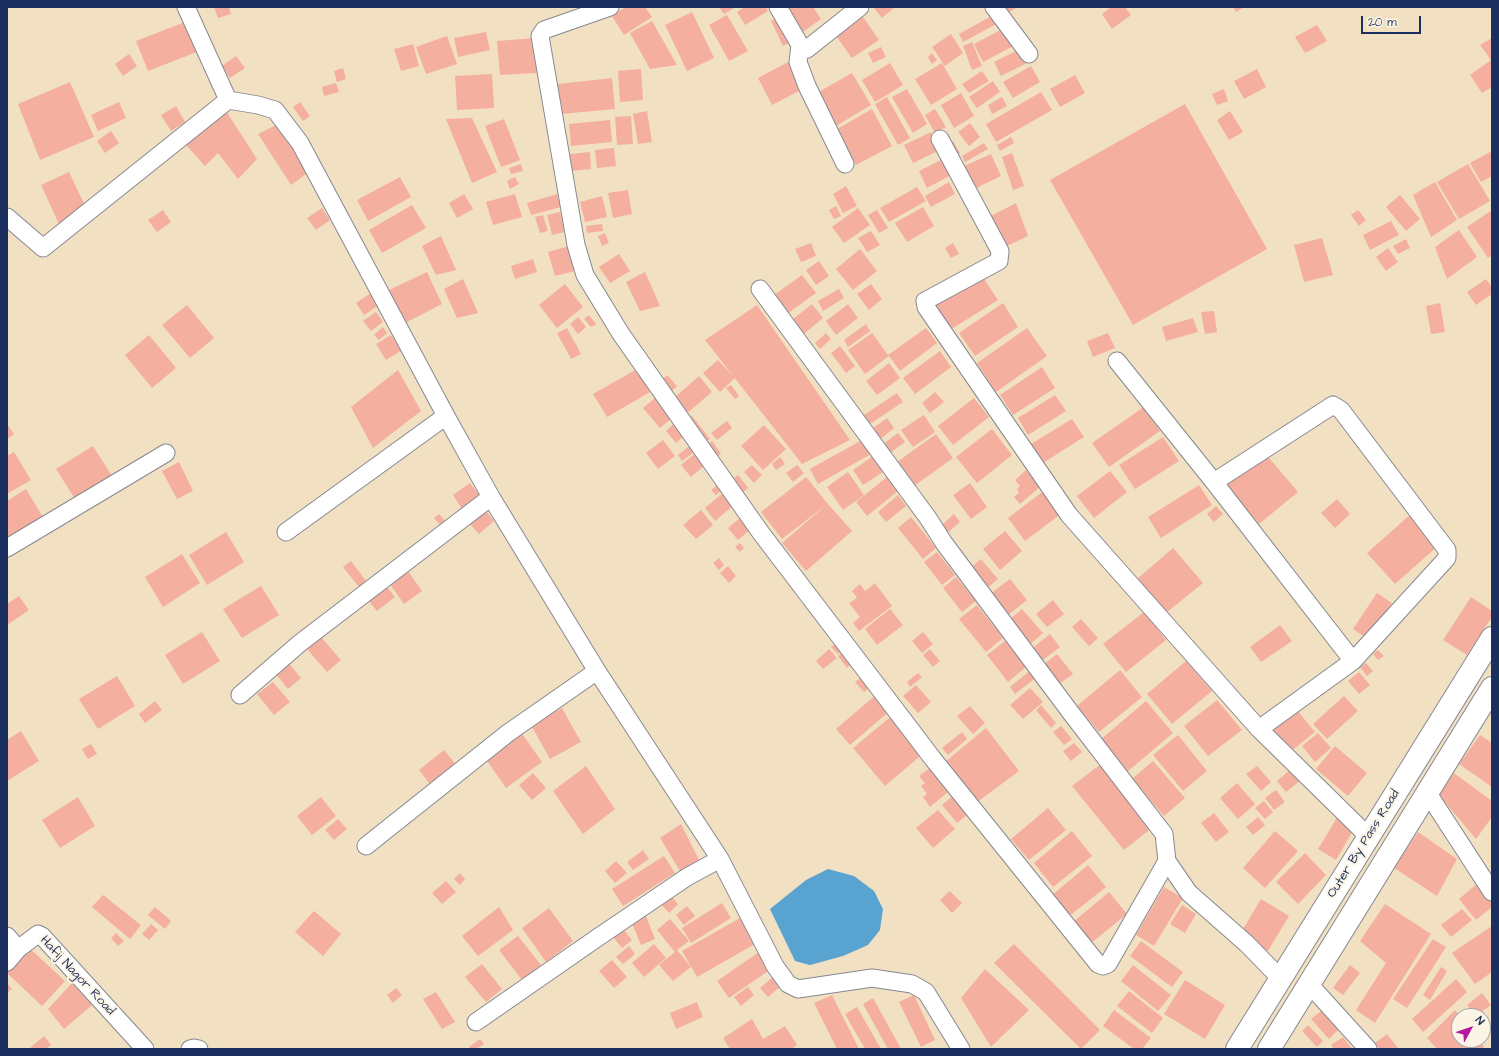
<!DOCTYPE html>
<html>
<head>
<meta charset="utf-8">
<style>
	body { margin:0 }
	#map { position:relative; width:1499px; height:1056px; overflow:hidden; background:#f2e0c2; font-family:"Architects Daughter",sans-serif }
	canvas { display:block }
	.frame { position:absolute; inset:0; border:8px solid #1b2f5e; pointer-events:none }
	.north { position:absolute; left:1451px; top:1008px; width:40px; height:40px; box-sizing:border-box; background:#fcf5e5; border:1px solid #a2a6af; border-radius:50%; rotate:50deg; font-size:11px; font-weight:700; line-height:16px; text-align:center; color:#1b2f5e }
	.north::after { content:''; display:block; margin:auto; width:14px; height:18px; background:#b5179e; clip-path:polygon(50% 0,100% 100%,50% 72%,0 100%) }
	.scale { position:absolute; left:1361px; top:16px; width:60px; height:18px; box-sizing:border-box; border:2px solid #1b2f5e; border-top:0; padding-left:5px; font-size:12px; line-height:14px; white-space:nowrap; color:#1b2f5e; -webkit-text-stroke:3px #fcf5e5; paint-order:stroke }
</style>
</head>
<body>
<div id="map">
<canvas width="1499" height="1056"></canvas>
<div class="frame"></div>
<div class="north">N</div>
<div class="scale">20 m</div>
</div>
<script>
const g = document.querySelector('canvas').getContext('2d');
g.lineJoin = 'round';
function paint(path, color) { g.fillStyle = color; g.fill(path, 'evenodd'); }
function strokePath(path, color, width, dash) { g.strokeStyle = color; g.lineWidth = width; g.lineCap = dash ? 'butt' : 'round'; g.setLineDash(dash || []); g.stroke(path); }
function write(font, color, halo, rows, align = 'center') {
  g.font = font + ' "Architects Daughter",sans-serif'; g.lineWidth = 4; g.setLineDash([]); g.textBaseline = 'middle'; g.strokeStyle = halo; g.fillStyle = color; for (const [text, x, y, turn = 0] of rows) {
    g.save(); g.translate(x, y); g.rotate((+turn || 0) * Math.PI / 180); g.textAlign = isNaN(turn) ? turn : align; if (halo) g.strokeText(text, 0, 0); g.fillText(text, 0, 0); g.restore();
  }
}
paint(new Path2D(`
	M828,869L854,876L874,891L883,909L880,930L868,945L843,956L810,965L795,961L770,909L806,880Z`), '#58a3d0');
paint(new Path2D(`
	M214,7H229L231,14L218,18Z
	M626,7H645L652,17L624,35L612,16Z
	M719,7H734V8L724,14Z
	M745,7H766L768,11L745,25L737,12Z
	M791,7H813L821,19L800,34L785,12Z
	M873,7H895L882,18Z
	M1002,7H1018L1006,14Z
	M1111,7H1125L1131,15L1112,29L1102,14Z
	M1233,7H1244L1236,12Z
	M692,12L714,58L687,71L665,25Z
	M997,13L1002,21L963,42L959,34Z
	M727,15L748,51L729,61L709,25Z
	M781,16L793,41L783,46L771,21Z
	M863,17L879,40L852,58L836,36Z
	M652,21L677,65L650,69L630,33Z
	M185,22L197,52L148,71L136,41Z
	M1317,25L1327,41L1305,53L1295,37Z
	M1008,26L1017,44L983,62L974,44Z
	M486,32L490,50L458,57L454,38Z
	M951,34L963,53L945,66L932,47Z
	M447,36L457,64L426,74L416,47Z
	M535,38L537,73L500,75L497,41Z
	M1492,38V87L1482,93L1470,75L1491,60L1480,45Z
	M972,42L982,66L972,70L963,46Z
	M413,44L419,66L401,71L394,49Z
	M881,47L886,57L873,63L868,53Z
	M1020,49L1027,63L1001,76L994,62Z
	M932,53L937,60L932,64L928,57Z
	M129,54L137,66L123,76L115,64Z
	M236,56L245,68L230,78L222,66Z
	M788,62L803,89L772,105L758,78Z
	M890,63L903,85L875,102L862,80Z
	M942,63L957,89L931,105L915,79Z
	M1031,66L1040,82L1013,98L1003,82Z
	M343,68L346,79L337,82L334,71Z
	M641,69L643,100L620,102L618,71Z
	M1257,69L1266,87L1244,99L1234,81Z
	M982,71L989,81L969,93L962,84Z
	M852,73L871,105L836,126L817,93Z
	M492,74L494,108L457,110L455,76Z
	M1075,75L1085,93L1060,107L1050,89Z
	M612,78L615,109L561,114L558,84Z
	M993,81L1000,92L977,108L969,97Z
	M70,82L94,137L40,160L18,104Z
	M336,83L339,92L324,96L322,87Z
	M907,89L927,124L913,133L892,97Z
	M1224,89L1228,101L1217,105L1212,94Z
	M1041,92L1052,110L996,142L986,124Z
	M961,93L974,116L954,128L941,105Z
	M887,97L910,138L898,145L875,104Z
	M1002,97L1007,106L992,114L988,105Z
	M119,102L126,118L98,131L91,115Z
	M300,102L310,116L303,121L293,107Z
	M1185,104L1267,249L1133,325L1050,180Z
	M176,106L185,122L171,131L161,115Z
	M872,109L892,146L856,165L837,129Z
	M935,109L946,127L935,133L925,115Z
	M226,111L257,159L238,179L218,153L205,166L186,145Z
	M647,111L652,142L638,144L633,114Z
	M1230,111L1243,132L1229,140L1217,120Z
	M631,116L633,144L617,145L615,117Z
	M472,118L497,172L472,183L446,119Z
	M504,119L520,160L501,167L485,126Z
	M610,120L612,142L571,146L569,124Z
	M282,122L312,170L291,185L258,134Z
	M970,123L980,137L969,146L958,132Z
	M111,131L119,143L105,153L97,141Z
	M931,132L940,150L913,163L904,145Z
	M1011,137L1014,143L1000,151L997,145Z
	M953,141L960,153L954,157L947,144Z
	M984,143L988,149L965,162L962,156Z
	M614,148L616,166L597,168L595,150Z
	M1492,151V176L1481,182L1470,163Z
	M590,152L591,169L571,171L570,154Z
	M1012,153L1024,186L1013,190L1002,157Z
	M991,154L1001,176L970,191L960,168Z
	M943,159L951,175L927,188L919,171Z
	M521,164L523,171L511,174L509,168Z
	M1468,164L1490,201L1459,219L1437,182Z
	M69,172L87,210L59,224L41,185Z
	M400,177L411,197L368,221L357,200Z
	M515,177L519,184L510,189L507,181Z
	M949,182L955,194L931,207L925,196Z
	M1435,182L1457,220L1431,237L1413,195Z
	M846,186L857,206L843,213L833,194Z
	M917,187L926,201L889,222L880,208Z
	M628,190L632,214L613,218L608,193Z
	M464,194L473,209L457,218L449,203Z
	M515,194L522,217L493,225L486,202Z
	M557,194L561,207L531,215L527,203Z
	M1400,195L1420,219L1406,231L1386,207Z
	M602,196L607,217L585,222L580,202Z
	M1016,203L1028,236L1007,246L989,217Z
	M412,205L426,228L382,253L369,230Z
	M836,206L841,216L834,219L829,210Z
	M923,207L934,226L907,242L895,223Z
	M322,208L330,220L316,230L307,218Z
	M858,208L870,225L844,243L832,227Z
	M163,210L171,222L157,232L148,220Z
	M877,210L888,228L879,233L868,215Z
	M1358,210L1366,220L1359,226L1351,215Z
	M1492,210V255L1488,258L1467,227Z
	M560,212L565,232L552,235L547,215Z
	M543,215L548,231L540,233L535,217Z
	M1391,221L1399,235L1370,250L1363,235Z
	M602,224L603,231L587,233L586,226Z
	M1459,230L1477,257L1447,279L1435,247Z
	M871,231L880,245L867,252L858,238Z
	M605,233L609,243L602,246L598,236Z
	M441,236L456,270L436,275L422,246Z
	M1322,238L1333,275L1304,282L1294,245Z
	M1406,239L1410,248L1398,254L1393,246Z
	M811,243L816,256L801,262L795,249Z
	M953,243L959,254L951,258L945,248Z
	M569,246L575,271L555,276L548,252Z
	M1388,248L1398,262L1386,271L1376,257Z
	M860,249L877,271L853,290L836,269Z
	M619,254L630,271L610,283L599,267Z
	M533,259L537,272L515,279L511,266Z
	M819,261L829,276L816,285L806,270Z
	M427,272L442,304L403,324L387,291Z
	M645,272L660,306L640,311L626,282Z
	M980,273L998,300L950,330L933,303Z
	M802,275L816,293L787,314L774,295Z
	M463,279L478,313L457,318L444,289Z
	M1486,279L1492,287V294L1476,305L1467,292Z
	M565,284L583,307L557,328L539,305Z
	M871,284L882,299L869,310L857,294Z
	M839,289L844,298L823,311L818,301Z
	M371,293L379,305L364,315L356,303Z
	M1003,303L1018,327L975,356L959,333Z
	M1440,303L1445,332L1431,334L1426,306Z
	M812,304L823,318L799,338L787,324Z
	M848,304L858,318L836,335L826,321Z
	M187,305L214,338L190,358L162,325Z
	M757,305L850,440L802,464L705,340Z
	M1214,311L1217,332L1205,334L1201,312Z
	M376,312L383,322L371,331L363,321Z
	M589,315L596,324L591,327L584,319Z
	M578,317L586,327L578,334L570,324Z
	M1193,318L1198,332L1166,341L1162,327Z
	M866,324L870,331L848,347L844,340Z
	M383,327L387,333L379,340L374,335Z
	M567,328L581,354L571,359L557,333Z
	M926,328L937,343L900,371L889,356L865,374L848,350L872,333L888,355Z
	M1027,328L1047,356L996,392L977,363Z
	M826,333L831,339L820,349L815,343Z
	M1108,333L1115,348L1093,357L1087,341Z
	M149,335L176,368L152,388L125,355Z
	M391,335L401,351L386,360L376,344Z
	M840,346L855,366L846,373L831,353Z
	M940,351L951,367L915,394L903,378Z
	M718,360L735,378L720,392L703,373Z
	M889,363L900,378L877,395L866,381Z
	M1042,367L1055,388L1013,415L1000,395Z
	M637,369L650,392L607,417L593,394Z
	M398,370L421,411L373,448L351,407Z
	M667,375L677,386L669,394L659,383Z
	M699,376L712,392L686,414L673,399Z
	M731,385L739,396L735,399L726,388Z
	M935,392L944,402L930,413L922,403Z
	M897,393L903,402L867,426L861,417Z
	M1055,395L1066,411L1028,435L1018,418Z
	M655,398L672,418L660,428L643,408Z
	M974,398L989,417L953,445L938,426Z
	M1144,407L1160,431L1109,467L1092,443Z
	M924,415L935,432L913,447L901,430Z
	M692,416L710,439L702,445L685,421Z
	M887,418L894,428L877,442L869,431Z
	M1072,419L1084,437L1043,463L1031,444Z
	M727,421L732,428L717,440L711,433Z
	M676,422L686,434L676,443L666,431Z
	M7,424L14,434L7,439Z
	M764,425L786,449L763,470L741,446Z
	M992,429L1012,455L977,483L956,457Z
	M898,433L905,442L886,456L879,447Z
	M936,434L953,458L910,489L893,465Z
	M1163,437L1179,461L1135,489L1119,465Z
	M663,440L675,456L658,469L646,453Z
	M862,440L871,454L818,484L810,469Z
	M712,441L721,454L713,459L704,447Z
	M692,444L697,450L682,461L678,455Z
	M93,446L112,476L75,499L56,469Z
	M14,452L31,480L7,494V456Z
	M697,452L706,464L691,477L681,465Z
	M1264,452L1298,492L1259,524L1225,484Z
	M873,456L883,472L863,485L853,470Z
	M780,457L785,464L776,470L772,464Z
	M179,462L193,491L177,499L162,471Z
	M752,465L762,475L754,483L744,472Z
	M797,465L804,473L793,482L786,473Z
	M1026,470L1040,487L1020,504L1014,497L1019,493L1017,489L1020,486L1015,480Z
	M1110,471L1127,492L1094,518L1077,496Z
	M848,472L864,495L843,510L827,487Z
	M738,475L748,488L743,492L732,480Z
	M806,477L828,504L852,531L806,571L782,543L826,505L782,539L761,512Z
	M887,477L898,491L867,516L856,502Z
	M721,482L725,487L716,495L711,490Z
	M470,483L480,496L462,509L453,495Z
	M970,483L987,507L971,519L953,495Z
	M1199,485L1212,505L1161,538L1148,517Z
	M26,489L44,519L7,542V501Z
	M1045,490L1062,513L1025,541L1008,518Z
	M725,491L735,504L715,521L705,508Z
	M898,495L906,506L886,522L878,512Z
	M1337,499L1350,514L1335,528L1321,513Z
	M1216,506L1223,514L1214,522L1207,514Z
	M485,510L494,521L479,534L469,523Z
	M701,510L713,525L696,539L683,525Z
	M439,514L446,522L441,526L434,518Z
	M954,514L960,522L944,536L937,529Z
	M1411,514L1439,545L1395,584L1367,553Z
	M742,516L752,528L738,540L728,528Z
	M911,517L936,548L923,559L898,528Z
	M1005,531L1022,551L1000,570L983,549Z
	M226,532L244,562L207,585L189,555Z
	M740,543L744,548L740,552L735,547Z
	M1173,548L1203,583L1166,613L1137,579Z
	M937,552L955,575L942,585L924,562Z
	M182,554L200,583L163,607L145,577Z
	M719,558L724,565L719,570L713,563Z
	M981,559L998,579L984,591L968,570Z
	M351,561L366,581L359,587L343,567Z
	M728,566L736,576L729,583L720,573Z
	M405,567L422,591L404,604L387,580Z
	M956,577L976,601L962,612L943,588Z
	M1010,579L1027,600L1007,616L990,594Z
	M383,582L395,597L377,611L365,597Z
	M875,583L892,606L859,631L853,623L860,617L849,603L857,598L852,591L860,584L865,591Z
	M261,586L279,615L242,638L223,609Z
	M1377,593L1392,603L1368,639L1353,629Z
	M19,596L29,610L7,625V604Z
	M1471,597L1492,611V617L1467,655L1443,640Z
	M1053,600L1064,614L1047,627L1036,614Z
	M977,605L1003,638L986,652L959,619Z
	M890,609L903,625L877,645L865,629Z
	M1022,609L1043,633L1027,647L1006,622Z
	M1144,612L1166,640L1126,672L1103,644Z
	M1081,619L1098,638L1089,646L1072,627Z
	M1280,625L1292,641L1261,662L1250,647Z
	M202,632L220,661L183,684L165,655Z
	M923,632L933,644L922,653L912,641Z
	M1050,634L1060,647L1039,663L1029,651Z
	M321,637L341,660L327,672L307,649Z
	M839,640L845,648L838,654L831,647Z
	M1005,641L1026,667L1008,682L987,655Z
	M829,649L837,658L823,669L816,661Z
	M846,649L856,660L847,668L838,656Z
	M930,649L940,661L933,667L923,655Z
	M1378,650L1384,656L1378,660L1373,654Z
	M1057,654L1073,674L1058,685L1043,665Z
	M287,661L301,678L288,689L274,672Z
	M1186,661L1212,691L1172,724L1147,694Z
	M1366,663L1373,671L1367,676L1360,667Z
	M1032,669L1038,676L1015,694L1010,687Z
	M1120,670L1142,697L1099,732L1077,706Z
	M1359,672L1370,685L1359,694L1348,681Z
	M918,673L922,677L910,687L907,682Z
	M864,675L873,685L864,692L855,682Z
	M117,676L135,706L98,729L79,699Z
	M273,682L290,702L274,715L257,694Z
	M916,685L931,702L918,713L903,696Z
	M1030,688L1043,702L1023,719L1010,705Z
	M878,693L892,709L850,745L836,729Z
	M1344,696L1358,711L1327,739L1313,724Z
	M1217,700L1242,730L1208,756L1184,726Z
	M155,701L162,710L145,723L139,714Z
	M1146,701L1173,733L1127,772L1100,740Z
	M1041,705L1056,723L1051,728L1036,710Z
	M970,706L985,723L973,734L957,716Z
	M562,708L581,742L550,759L531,725Z
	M1297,710L1315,732L1290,752L1273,730Z
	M894,714L925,752L885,786L853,748Z
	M1061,726L1072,739L1064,745L1053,732Z
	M986,728L1019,771L976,803L945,762Z
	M21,731L39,761L7,781V740Z
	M521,732L542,762L506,788L485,758Z
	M962,732L967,739L948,755L942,748Z
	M1318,733L1331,748L1315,762L1302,746Z
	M1178,735L1207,771L1183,791L1153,755Z
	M1480,735L1492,743V787L1459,764Z
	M1074,743L1082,752L1071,761L1063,751Z
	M91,744L97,754L88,759L82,749Z
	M1335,746L1367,773L1348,796L1316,769Z
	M444,750L457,766L432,787L419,770Z
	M1153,761L1185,798L1164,816L1132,779Z
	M1101,764L1152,828L1124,850L1072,786Z
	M934,765L953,788L930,807L923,797L927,794L921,786L925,783L919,776Z
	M586,766L615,809L583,834L553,791Z
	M1257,766L1271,782L1261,791L1246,774Z
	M1291,769L1301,780L1286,792L1277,781Z
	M533,773L546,788L532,800L519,785Z
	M1454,773L1492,801V817L1476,839L1438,794Z
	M1237,783L1255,804L1238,819L1220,798Z
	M1276,790L1285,802L1274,810L1265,798Z
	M957,792L972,811L957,823L942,805Z
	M78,797L95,826L60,848L42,820Z
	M321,797L336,816L312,835L297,816Z
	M1264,801L1273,812L1265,819L1255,808Z
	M1048,808L1066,830L1029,860L1011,839Z
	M938,810L955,829L933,848L916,828Z
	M1341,811L1358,822L1336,860L1318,849Z
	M1214,813L1229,832L1216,842L1201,823Z
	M1258,817L1265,825L1253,835L1246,827Z
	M338,819L347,829L334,840L325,830Z
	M681,824L699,860L680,871L660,838Z
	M1072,831L1092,856L1053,887L1034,863Z
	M1275,831L1298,851L1265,888L1243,868Z
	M1418,832L1457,859L1437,896L1394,868Z
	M643,850L649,859L633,870L627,862Z
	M1305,853L1326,875L1298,904L1276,882Z
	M664,856L675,873L623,906L612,889Z
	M616,861L627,873L615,883L605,871Z
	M1088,865L1106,887L1068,917L1051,896Z
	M460,873L465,879L460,885L454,879Z
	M446,881L456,892L442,904L432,893Z
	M1478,883L1492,900V907L1476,920L1459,899Z
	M1164,887L1183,898L1154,946L1136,935Z
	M950,891L962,903L952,913L940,900Z
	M1109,892L1127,914L1090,944L1072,923Z
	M669,893L678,904L669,913L659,902Z
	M103,895L141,925L130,939L92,907Z
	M1261,899L1289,916L1268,951L1240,934Z
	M722,903L731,918L691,943L682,928Z
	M1385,904L1431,934L1375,1023L1356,1010L1386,963L1360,941Z
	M1182,905L1196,914L1185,933L1170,924Z
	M687,906L695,916L684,925L676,915Z
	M155,907L171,921L165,929L148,915Z
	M499,907L513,930L478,956L462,936Z
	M549,908L573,941L546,962L522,928Z
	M1462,909L1472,920L1451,937L1441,925Z
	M314,911L341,934L323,956L295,932Z
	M644,911L655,939L641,945L629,916Z
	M740,918L755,944L697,977L682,951Z
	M670,919L689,941L677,950L691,967L673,981L659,965L675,952L657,930Z
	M151,924L158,930L149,940L142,934Z
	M1492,926V972L1475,984L1452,953Z
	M623,929L632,940L622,948L613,937Z
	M116,933L124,941L118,946L111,938Z
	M518,936L541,965L522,980L499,950Z
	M1433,939L1446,947L1407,1008L1393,999Z
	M1141,941L1183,972L1172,987L1130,956Z
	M654,944L666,958L644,977L632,963Z
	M1014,944L1100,1030L1081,1049L994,963Z
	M629,946L635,954L623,964L616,957Z
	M28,947L65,981L42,1006L7,973V969Z
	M759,952L771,969L729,998L717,981Z
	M612,960L627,977L614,988L599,971Z
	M482,964L502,989L486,1002L465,977Z
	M1133,965L1171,995L1158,1011L1121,981Z
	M1350,965L1360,973L1343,995L1333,988Z
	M1441,967L1447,971L1430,1000L1423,995Z
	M985,969L1029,1010L991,1047L961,998Z
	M773,977L781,986L768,997L760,988Z
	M1456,979L1467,992L1423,1032L1412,1019Z
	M1185,980L1225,1005L1205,1039L1164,1014Z
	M7,983L12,989L7,993Z
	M72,983L92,1005L64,1029L48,1009Z
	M748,987L754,995L741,1006L734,997Z
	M396,988L402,995L393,1003L387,995Z
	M1129,991L1163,1018L1152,1033L1117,1006Z
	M436,992L455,1022L442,1029L423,999Z
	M1482,993L1491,1005L1476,1016L1467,1005Z
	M832,995L859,1049H837L814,1003Z
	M914,995L935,1040L921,1047L899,1002Z
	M873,998L901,1049H888L863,1004Z
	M697,1002L703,1017L676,1029L670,1013Z
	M857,1007L881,1049H865L845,1014Z
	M1114,1010L1151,1038L1142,1049H1134L1103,1026Z
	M1455,1010L1460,1016H1459V1040H1479L1484,1047L1481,1049H1437L1427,1038Z
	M1321,1011L1338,1030L1329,1039L1311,1019Z
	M752,1019L763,1039L785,1026L797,1045L791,1049H730L723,1038Z
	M1308,1025L1323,1041L1317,1047L1302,1031Z
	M1387,1034L1399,1049H1379L1375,1043Z
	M44,1036L51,1045L46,1049H29Z
	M1343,1037L1352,1049H1334L1331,1045Z
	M480,1039L484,1044L476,1049H471L469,1047Z`), '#f4af9f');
const minor = new Path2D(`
	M186,7L228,100
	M610,7L544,30L540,36L576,245L585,275L621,334L761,533L933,759L1098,964L1103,966L1108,964L1167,861
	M778,7L800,45L807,49L860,7
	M994,7L1029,54
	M800,45L798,62L807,86L845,164
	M940,139L1000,251L999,261L925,301L926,307L1069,515L1259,729L1369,837
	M7,217L43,248L228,100L258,105L275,110L300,143L446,416L491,497L597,671L720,859L775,966L788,984L798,989L872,978L912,984L926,992L961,1049
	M760,289L928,518L944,543L1071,713L1164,834L1167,861L1189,893L1247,944L1281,979
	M1117,361L1214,482L1353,661
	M1214,482L1333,405L1341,410L1447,550V558L1353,661L1259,729
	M286,532L446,416
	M7,548L166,453
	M240,695L300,643L491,497
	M1427,792L1492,892
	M366,846L508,733L597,671
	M7,936L18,949L38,934L42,936L145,1049
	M7,962L18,949
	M1310,985L1368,1049
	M476,1022L597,938L687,877L720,859
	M190,1049L194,1048L199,1049`);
const primary = new Path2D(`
	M1237,1049L1492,638
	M1269,1049L1492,688`);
strokePath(minor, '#868890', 19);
strokePath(primary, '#868890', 24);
strokePath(minor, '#fff', 17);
strokePath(primary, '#fff', 22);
write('13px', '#1b2f5e', '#fcf5e5', [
	["Outer By Pass Road",1364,844,-58],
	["Hafij Nagor Road",77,976,47]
]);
</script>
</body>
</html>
